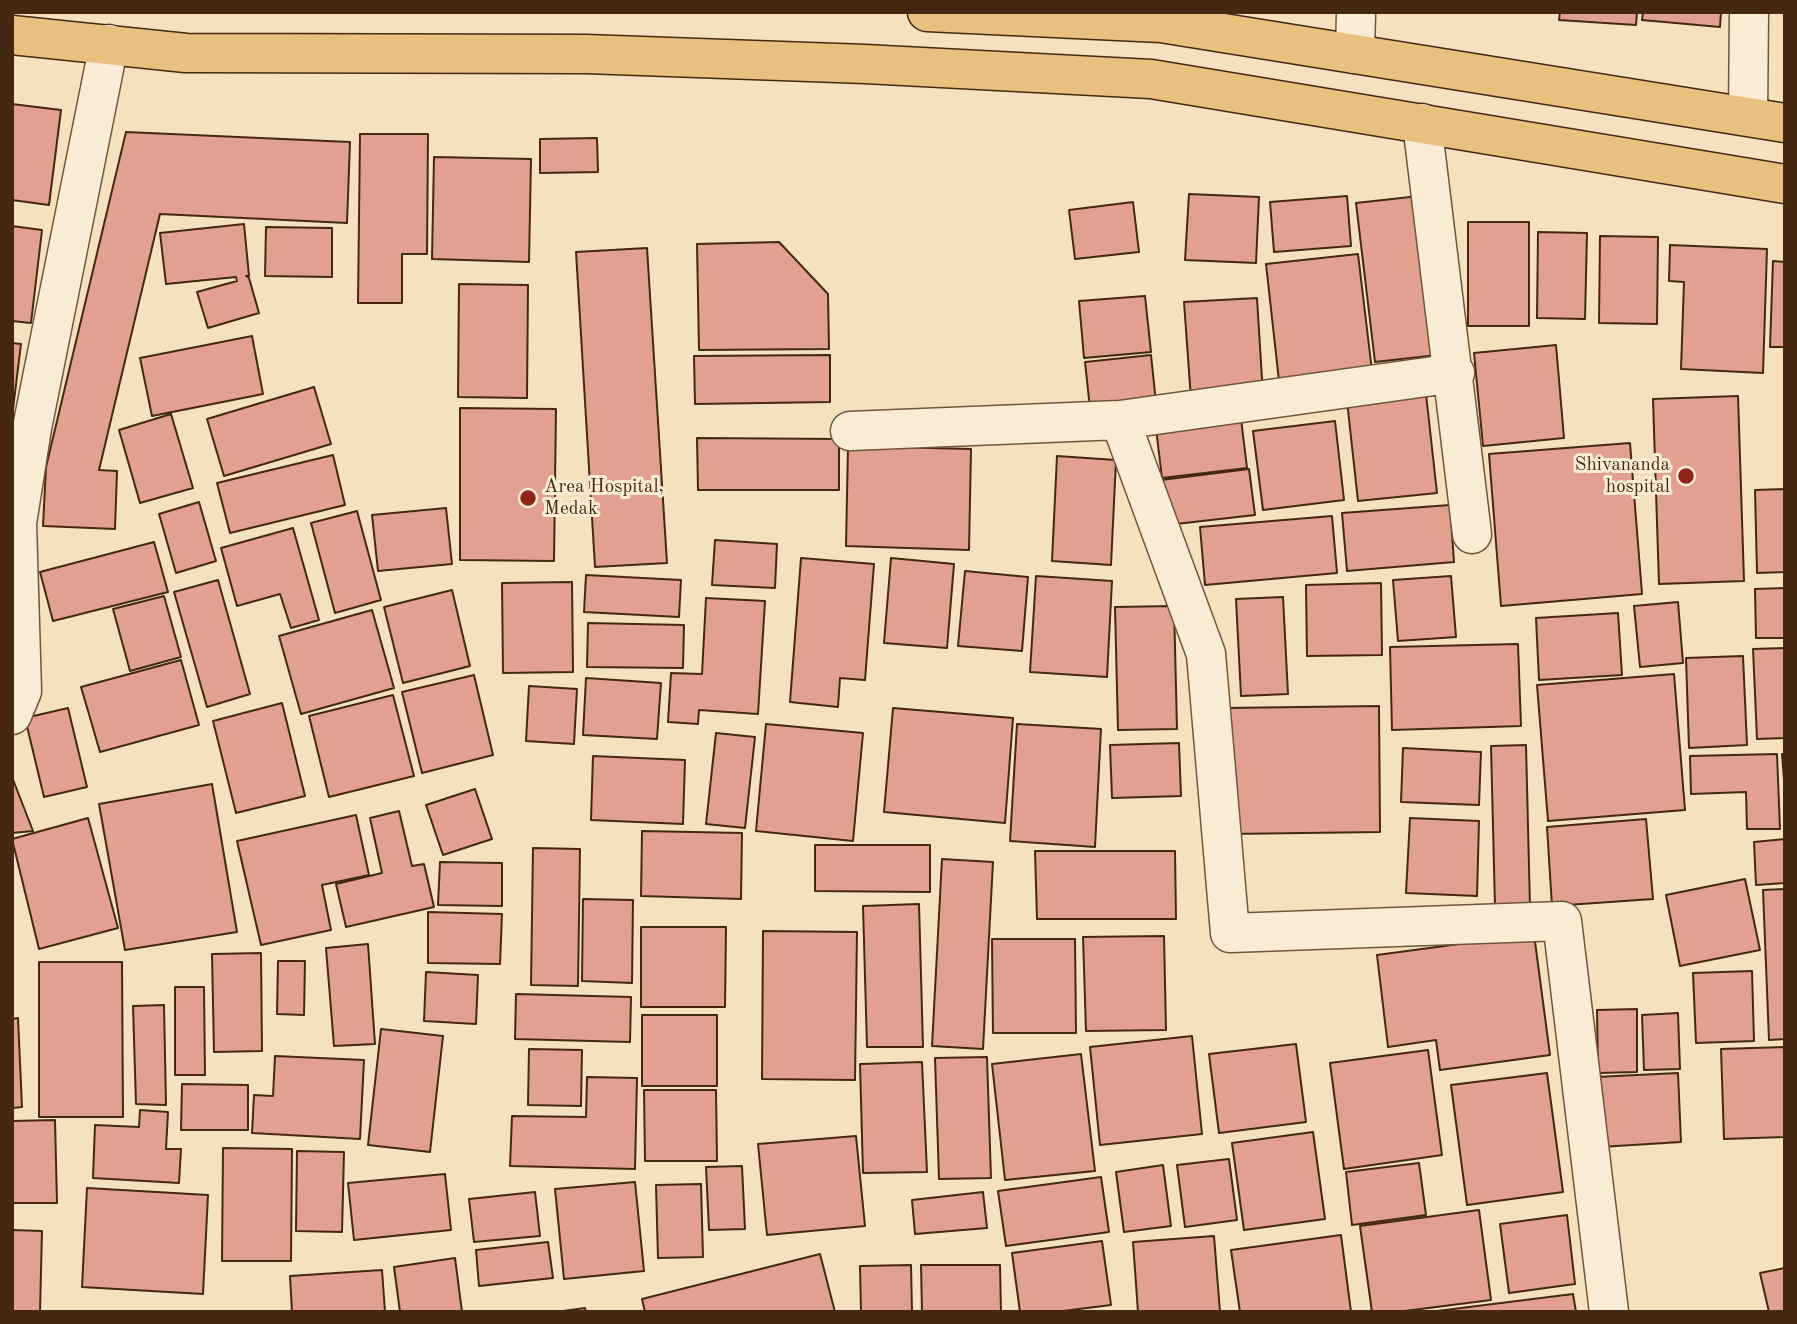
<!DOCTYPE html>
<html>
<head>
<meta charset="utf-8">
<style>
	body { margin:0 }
	#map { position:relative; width:1797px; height:1324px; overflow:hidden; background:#f5e1bd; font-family:"Old Standard TT",serif }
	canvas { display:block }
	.frame { position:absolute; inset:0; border:14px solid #442812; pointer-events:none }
</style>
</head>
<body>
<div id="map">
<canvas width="1797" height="1324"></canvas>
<div class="frame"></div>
</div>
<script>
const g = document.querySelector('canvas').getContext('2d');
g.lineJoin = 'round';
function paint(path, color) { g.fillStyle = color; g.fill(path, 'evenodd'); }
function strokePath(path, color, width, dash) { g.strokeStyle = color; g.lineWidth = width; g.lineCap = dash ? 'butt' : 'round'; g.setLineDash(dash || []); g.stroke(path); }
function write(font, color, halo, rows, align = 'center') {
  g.font = font + ' "Old Standard TT",serif'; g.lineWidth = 6; g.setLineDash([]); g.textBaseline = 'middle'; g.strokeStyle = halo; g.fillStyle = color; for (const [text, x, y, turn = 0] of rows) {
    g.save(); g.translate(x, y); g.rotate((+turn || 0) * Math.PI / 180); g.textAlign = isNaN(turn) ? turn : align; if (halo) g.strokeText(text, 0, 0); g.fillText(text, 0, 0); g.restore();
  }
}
const building = new Path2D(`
	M1560,12H1637L1636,25L1559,20Z
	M1643,12H1721L1720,27L1642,20Z
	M12,104L61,110L49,205L12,200Z
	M126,132L350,142L347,223L160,214L99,470L117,471L115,529L43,526L46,467Z
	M360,134H428L427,254H402V303H358Z
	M597,138L598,172L540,173V139Z
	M434,157L531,159L529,262L432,259Z
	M1189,194L1259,197L1256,263L1185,260Z
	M1428,195L1446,354L1375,362L1356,203Z
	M1347,196L1351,246L1274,252L1270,202Z
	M1133,202L1139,252L1075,259L1069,210Z
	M1468,222H1529V326H1468Z
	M244,224L249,276H246L249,278L259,313L208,328L197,292L237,281L236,277L166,284L160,233Z
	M12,226L42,230L31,323L12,321Z
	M266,227L332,228V277L265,276Z
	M1538,232L1587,233L1585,319L1537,318Z
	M1600,236L1658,237L1657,324L1599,323Z
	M779,242L828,294L829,349L699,350L697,244Z
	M1670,245L1767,249L1763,373L1681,369L1684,282L1669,281Z
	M647,248L667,563L595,567L576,252Z
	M1358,254L1372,371L1279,381L1266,264Z
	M1773,261L1785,262V347H1770Z
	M459,284L528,285L527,398L458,397Z
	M1145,296L1151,352L1084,358L1079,301Z
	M1257,298L1263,395L1191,399L1184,302Z
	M252,336L263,394L152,416L140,358Z
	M12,343L21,344L12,417Z
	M1556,345L1564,438L1483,446L1474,353Z
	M830,355V402L695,404L694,356Z
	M1151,355L1157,412L1091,418L1085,362Z
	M314,387L331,444L224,476L207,419Z
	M1426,394L1437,493L1358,501L1347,401Z
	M1738,396L1744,581L1659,584L1653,399Z
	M460,408L556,409L554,561L460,560Z
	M1240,410L1247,468L1162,478L1155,420Z
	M171,414L193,488L140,503L119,430Z
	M1335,421L1344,500L1263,510L1253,431Z
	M697,438L839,439V490H698Z
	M1630,443L1642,594L1501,606L1489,454Z
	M848,446L971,449L969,550L846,546Z
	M333,455L345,505L230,533L217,483Z
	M1057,456L1116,460L1111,565L1052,561Z
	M1249,469L1255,515L1167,525L1161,480Z
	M1785,489V572L1757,573L1755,490Z
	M199,502L216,561L176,573L159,514Z
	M1450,505L1454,562L1347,571L1342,513Z
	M446,508L452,564L378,571L372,515Z
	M357,511L381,600L335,613L311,523Z
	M1332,516L1337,573L1205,585L1200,527Z
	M293,528L319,620L291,628L280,594L237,606L221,548Z
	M715,540L777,544L775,588L712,585Z
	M154,542L168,592L53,621L40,572Z
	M801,558L874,564L865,680L840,678L838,707L790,702Z
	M891,558L954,564L947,648L884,643Z
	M965,571L1028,577L1022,651L958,646Z
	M586,575L681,580L679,617L584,612Z
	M1036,576L1112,581L1107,677L1030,672Z
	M1451,576L1456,637L1398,641L1393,580Z
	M218,580L250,694L207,707L174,592Z
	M572,582L573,672L503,673L502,583Z
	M1381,583L1382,655L1307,656L1306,585Z
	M1785,588V638H1756L1755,589Z
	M452,590L470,666L403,683L384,607Z
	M164,596L181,657L130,671L113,609Z
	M1283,597L1288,694L1241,696L1236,599Z
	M706,598L765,601L758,714L699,710L698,724L668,722L671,673L702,674Z
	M1678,602L1683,663L1640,667L1634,606Z
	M1174,606L1177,729L1118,730L1115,607Z
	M372,610L394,688L301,714L279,636Z
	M1618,613L1622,675L1539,680L1536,618Z
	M588,623L684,625L683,668L587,667Z
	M1518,644L1521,726L1392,730L1390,647Z
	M1785,648V738L1757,739L1753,649Z
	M1743,656L1747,745L1689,748L1686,658Z
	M181,660L199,725L100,752L81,687Z
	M1674,674L1685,810L1548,821L1537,685Z
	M474,675L493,755L422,773L402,692Z
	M586,678L661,683L657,739L583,735Z
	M529,686L577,689L574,744L526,741Z
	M393,695L414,776L329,797L309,716Z
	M282,703L305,796L236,813L213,721Z
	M1379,706L1380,832L1227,834L1225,708Z
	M68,708L87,787L44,797L25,718Z
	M893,708L1013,718L1005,823L884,812Z
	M766,724L863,733L853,841L756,831Z
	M1017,724L1101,729L1095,847L1010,841Z
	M716,733L755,737L745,828L706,824Z
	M1179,743L1181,796L1112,798L1110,745Z
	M1526,745L1530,907H1495L1491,746Z
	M1403,748L1481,752L1479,805L1401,802Z
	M1777,754L1780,829H1747L1746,792L1691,794L1690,756Z
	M1782,754H1785V793Z
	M593,756L685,760L683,824L591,820Z
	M12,777L33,831L12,833Z
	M212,784L237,932L125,950L99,804Z
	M475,789L492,839L443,855L426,805Z
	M399,811L412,866L424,864L434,907L346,927L336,884L382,873L370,818Z
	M356,815L369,875L322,885L331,930L261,945L237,841Z
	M88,818L118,928L39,949L12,839Z
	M1410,818L1479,821L1477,896L1406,893Z
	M1646,819L1653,899L1552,906L1547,827Z
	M642,831L742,833L741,899L641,896Z
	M1785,839V883L1756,885L1754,842Z
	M815,845H930V892L815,891Z
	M533,848L580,849L578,986L531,985Z
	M1035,851H1175L1176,919H1037Z
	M942,859L993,862L983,1049L932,1046Z
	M440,862L502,863V906L438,905Z
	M1745,879L1760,950L1680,966L1666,895Z
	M1785,889V1039L1769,1040L1763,890Z
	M583,899L633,900L632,983L582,981Z
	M919,904L923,1047H867L863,906Z
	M428,912L502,914L500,964L428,963Z
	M641,927H726L725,1007H641Z
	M763,931L857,932L855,1080L762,1079Z
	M1534,934L1550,1055L1440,1070L1436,1040L1388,1047L1377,955Z
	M1164,936L1166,1030L1086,1031L1083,937Z
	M992,939H1075L1076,1033H993Z
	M368,944L375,1044L334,1046L326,948Z
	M261,953L262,1051L214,1052L212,954Z
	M278,961H305L304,1015L277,1014Z
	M39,962H122L123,1117H39Z
	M1752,971L1754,1041L1696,1043L1693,973Z
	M426,972L478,975L476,1024L424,1021Z
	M175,987H204L205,1075H175Z
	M516,994L631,997L630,1042L515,1039Z
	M164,1005L166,1105L136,1104L133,1006Z
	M1637,1009V1072L1598,1073L1597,1010Z
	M1678,1013L1680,1069L1644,1070L1642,1015Z
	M642,1015H717V1086H642Z
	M18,1018L22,1107L12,1108V1019Z
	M381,1029L443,1036L430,1152L368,1145Z
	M1192,1036L1202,1134L1100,1145L1090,1047Z
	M1296,1044L1306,1122L1219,1133L1209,1054Z
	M1785,1047V1137L1724,1139L1721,1049Z
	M529,1049L582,1050L581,1106L528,1105Z
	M1428,1050L1442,1155L1344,1169L1330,1063Z
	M1081,1054L1095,1171L1005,1180L992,1064Z
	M275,1056L364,1060L360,1139L252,1133L254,1095L273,1096Z
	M987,1057L991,1178L939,1179L935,1058Z
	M922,1062L927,1172L863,1173L860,1064Z
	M1547,1073L1563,1192L1467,1205L1451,1085Z
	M1678,1073L1681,1142L1600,1147L1596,1077Z
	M587,1077L637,1078L635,1169L510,1166L512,1116L586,1117Z
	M182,1084L248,1085V1130H181Z
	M644,1090H716L717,1161H645Z
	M140,1110L168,1112L166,1149H181L179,1183L93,1178L95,1125L139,1127Z
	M55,1120L57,1203H12V1121Z
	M1313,1132L1325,1219L1244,1230L1232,1143Z
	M856,1136L865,1226L767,1235L758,1144Z
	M223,1148L292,1149L291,1261H222Z
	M297,1151L344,1152L342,1232L296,1231Z
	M1229,1159L1237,1220L1185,1227L1177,1165Z
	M1419,1163L1426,1215L1352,1225L1346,1172Z
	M1163,1165L1171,1226L1124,1232L1116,1172Z
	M742,1166L745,1229L709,1230L706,1167Z
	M445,1174L451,1230L354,1240L348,1183Z
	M1101,1177L1109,1232L1006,1246L998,1191Z
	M635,1182L644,1271L564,1279L555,1189Z
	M701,1184L703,1257L658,1258L656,1185Z
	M87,1188L208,1195L203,1294L82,1287Z
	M535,1192L540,1236L474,1242L469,1199Z
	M983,1192L987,1228L915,1234L912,1200Z
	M1479,1210L1491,1300L1397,1312H1372L1360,1226Z
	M1567,1215L1575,1284L1509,1293L1500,1224Z
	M12,1230L42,1231L40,1312H12Z
	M1341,1235L1351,1312H1240L1231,1250Z
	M1214,1236L1220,1312H1138L1133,1242Z
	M1102,1241L1111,1305L1055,1312H1020L1012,1253Z
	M548,1242L553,1278L479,1286L476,1250Z
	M820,1254L835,1312H645L642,1299Z
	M455,1258L462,1312H400L394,1267Z
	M911,1265L912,1312H861L860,1266Z
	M921,1265H1000L1001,1312H922Z
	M1785,1268V1312H1769L1760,1273Z
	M382,1270L385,1312H292L290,1276Z
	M1573,1294L1576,1312L1437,1311Z
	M585,1308L586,1312H556Z`);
paint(building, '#e2a090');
strokePath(building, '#442812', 2);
const minor = new Path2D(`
	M1355,54L1356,12
	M1748,116L1749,12
	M1422,123L1472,534
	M1120,420L1206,654L1230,933L1562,921L1609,1312
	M850,431L1120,420L1455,373
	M12,715L22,691L17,523L32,428L109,44`);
const highway = new Path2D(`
	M927,12L1161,23L1785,123
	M12,35L186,53L586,54L865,64L1151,79L1785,184`);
strokePath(minor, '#70563d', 41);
strokePath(highway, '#442812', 41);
strokePath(minor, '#f8ecd4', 38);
strokePath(highway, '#eac07e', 38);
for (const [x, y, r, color] of [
	[1686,476,9,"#8f2418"],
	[528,498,9,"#8f2418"]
]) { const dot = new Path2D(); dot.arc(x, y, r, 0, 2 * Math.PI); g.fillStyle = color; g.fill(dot); strokePath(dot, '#f8ecd4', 2.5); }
write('19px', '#442812', '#f8ecd4', [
	["Shivananda",1670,465],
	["hospital",1670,487],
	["Area Hospital,",544,487,"left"],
	["Medak",544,509,"left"]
], 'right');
</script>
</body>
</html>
